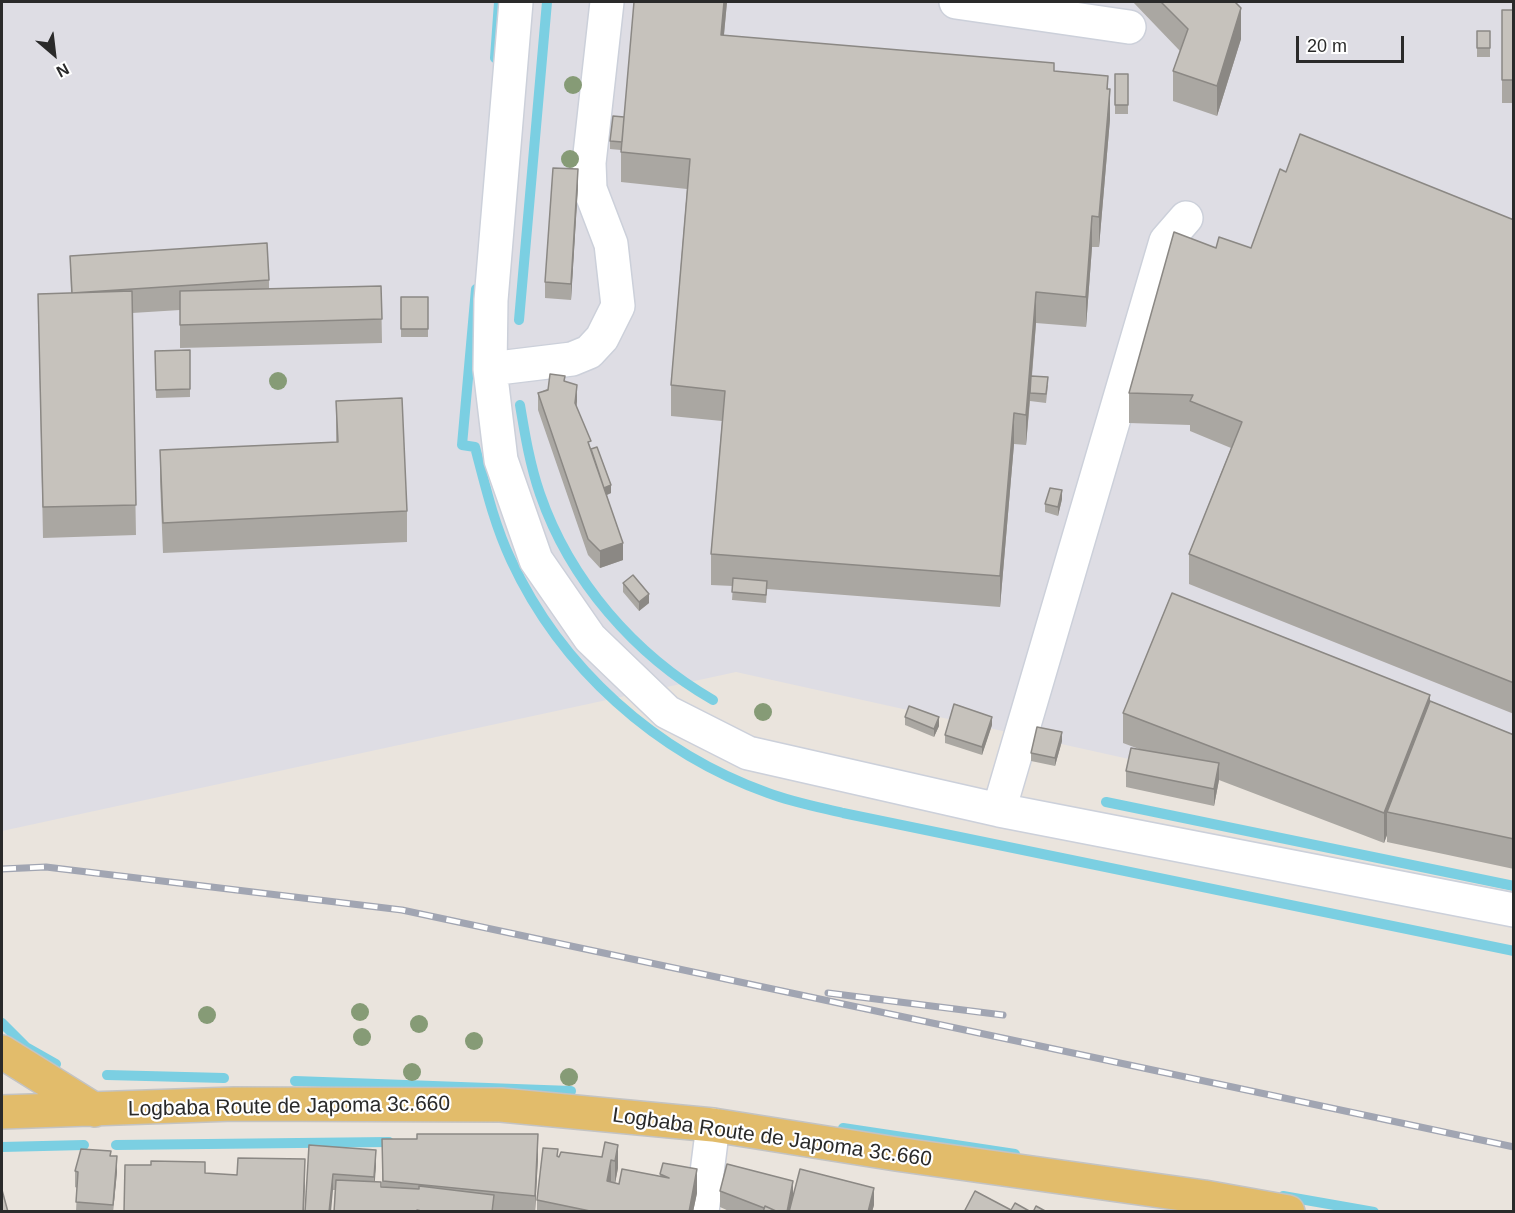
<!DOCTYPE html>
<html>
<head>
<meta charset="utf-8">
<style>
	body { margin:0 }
	#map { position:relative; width:1515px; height:1213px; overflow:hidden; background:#eae4dd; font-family:Helvetica,sans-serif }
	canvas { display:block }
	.frame { position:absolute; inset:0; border:3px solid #2a2a2a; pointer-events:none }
	.north { position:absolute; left:24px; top:24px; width:60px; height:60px; -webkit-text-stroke:4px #fff; paint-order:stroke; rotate:152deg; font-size:16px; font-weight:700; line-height:24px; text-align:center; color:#2a2a2a }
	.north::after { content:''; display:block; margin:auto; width:21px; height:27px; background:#2a2a2a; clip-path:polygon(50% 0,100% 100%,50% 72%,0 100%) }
	.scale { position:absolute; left:1296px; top:36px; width:108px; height:27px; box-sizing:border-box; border:3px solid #2a2a2a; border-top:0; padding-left:8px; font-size:18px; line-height:21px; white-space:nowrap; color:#2a2a2a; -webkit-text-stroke:4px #fff; paint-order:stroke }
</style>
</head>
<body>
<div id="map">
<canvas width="1515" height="1213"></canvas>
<div class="frame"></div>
<div class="north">N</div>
<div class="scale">20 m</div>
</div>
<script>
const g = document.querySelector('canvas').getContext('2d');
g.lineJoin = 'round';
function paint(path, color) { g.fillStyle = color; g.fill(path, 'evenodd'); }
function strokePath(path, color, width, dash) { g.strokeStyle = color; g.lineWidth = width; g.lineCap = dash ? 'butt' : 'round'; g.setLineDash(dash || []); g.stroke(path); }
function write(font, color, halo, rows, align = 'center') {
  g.font = font + ' Helvetica,sans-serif'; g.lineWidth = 4.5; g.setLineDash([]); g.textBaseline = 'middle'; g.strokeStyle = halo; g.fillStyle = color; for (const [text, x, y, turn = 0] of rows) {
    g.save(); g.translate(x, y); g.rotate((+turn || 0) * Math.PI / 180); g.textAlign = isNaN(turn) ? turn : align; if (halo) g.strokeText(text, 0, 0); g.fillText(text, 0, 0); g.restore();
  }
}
paint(new Path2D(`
	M2,2H1513V844L736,672L2,831Z`), '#dedde4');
strokePath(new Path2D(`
	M495,58L499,2
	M476,289L462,445L475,447C485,485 494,524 511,560C561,668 656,753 768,793C792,802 818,807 843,813L1514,951
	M519,320L547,2
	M520,405C525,435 530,465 540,494C570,581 635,655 713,700
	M1106,802L1514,886
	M2,1023L26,1047L56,1064
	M107,1075L224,1078
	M295,1081L571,1091
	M843,1128L1015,1154
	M116,1145L389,1142
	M2,1147L84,1145
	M1283,1196L1374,1212`), '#7bcfe2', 10);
const minor = new Path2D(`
	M516,2L491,300L490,369L501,460L536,560L590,638L667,712L748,753L999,810L1514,910
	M956,2L1129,27
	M490,369L572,359L589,352L602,338L618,306L611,244L590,189L589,163L607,2
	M999,810L1166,241L1186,218
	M702,1212L713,1125`);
const major = new Path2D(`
	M2,1052L95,1110
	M2,1112L234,1104L501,1105L713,1125L896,1154L1204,1197L1288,1212`);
strokePath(minor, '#ccd0da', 36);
strokePath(major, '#c3c3c3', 36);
strokePath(minor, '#fff', 33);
strokePath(major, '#e2bc6b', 33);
const rail = new Path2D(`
	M2,869L46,867L402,910L1514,1147
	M828,993L1003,1015`);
strokePath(rail, '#a1a5b2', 7);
strokePath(rail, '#fff', 4.5, [14]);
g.fillStyle = '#869b76';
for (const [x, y] of [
	[573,85],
	[570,159],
	[278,381],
	[763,712],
	[360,1012],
	[207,1015],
	[419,1024],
	[362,1037],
	[474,1041],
	[412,1072],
	[569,1077]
]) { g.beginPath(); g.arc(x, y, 9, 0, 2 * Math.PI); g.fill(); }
paint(new Path2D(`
	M727,2L724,35L1054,71L1108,89L1110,119L1099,247H1092L1086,327L1036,323L1032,376L1048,385L1046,403L1030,401L1026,445L1014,444L1000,607L767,589L766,603L732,600L733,586L711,585V554L722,421L671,416V385L687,189L621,182V150L610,149V141L624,117Z
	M1133,2H1235L1241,39L1217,116L1173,101V71L1180,51Z
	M1502,10H1514V103H1502Z
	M1477,31H1490V57H1477Z
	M1115,74H1128V114H1115Z
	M1286,172L1514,220V714L1189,584V554L1231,448L1190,431V425L1129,423V393L1216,248H1251Z
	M578,186L571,300L545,298V282Z
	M70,256L269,280V289L381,286L382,343L180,348V310L132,313L136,535L43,538L38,294L71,293Z
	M401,297H428V337H401Z
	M190,350V397L156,398L155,351Z
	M565,381L577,401L576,407L591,449L611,493L607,495L623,560L600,568L588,555L538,410V393Z
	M336,401L407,511V542L163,553L160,481V450L336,442Z
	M1062,499L1058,516L1045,512V504Z
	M623,583L649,603L639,611L623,592Z
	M1430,701L1514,735V869L1387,842V835L1384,843L1219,780L1214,806L1126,787V771L1139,749L1123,743V713Z
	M905,717L939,726L934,737L905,725Z
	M992,725L982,755L945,743V735Z
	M1062,741L1055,766L1031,761V753Z
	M382,1139L538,1158L535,1212H334L335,1190H333L309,1145L376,1166L374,1182L382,1187Z
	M618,1145V1168L615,1183L619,1184L660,1176V1174L697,1193L693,1212H537V1200L558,1157H602Z
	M111,1156L117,1172L113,1212H76L77,1188L75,1187V1171Z
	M720,1191L793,1197L874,1205L872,1212H731L720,1207Z`), '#aaa7a2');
paint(new Path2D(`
	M724,2H727L721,65V35Z
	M1241,8V39L1217,116V86Z
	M1108,76V105L1110,89V119L1099,247V217Z
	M578,169V186L571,300V284Z
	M1092,216V247L1086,327V297Z
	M1036,292V323L1026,445V415Z
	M577,385V401L575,419V403Z
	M1014,413V444L1000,607V576Z
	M611,485V493L602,497V489Z
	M1062,490V499L1058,516V507Z
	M623,543V560L600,568V551Z
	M649,594V603L639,611V602Z
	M1430,695V725L1387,812V835L1384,843V813Z
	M939,717V726L934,737V729Z
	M992,717V725L982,755V747Z
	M1062,732V741L1055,766V758Z
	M1219,763V780L1214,806V789Z
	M538,1134V1158L535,1212V1196Z
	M618,1145V1168L615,1184V1161Z
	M376,1150V1166L374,1193V1177Z
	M117,1156V1172L113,1212Z
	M305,1159V1183L304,1212H303Z
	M611,1160V1184L607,1181Z
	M697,1169V1193L693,1212H689Z
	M333,1174V1190L331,1212H329Z
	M793,1181V1197L790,1212H787Z
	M874,1188V1205L872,1212H868Z`), '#8b8884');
const building = new Path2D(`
	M634,2H724L721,35L1054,63V71L1108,76L1107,89H1110L1099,217L1092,216L1086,297L1036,292L1026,415L1014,413L1000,576L711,554L725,391L671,385L690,159L621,152Z
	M1161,2H1235L1241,8L1217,86L1173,71L1188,29Z
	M1502,10H1514V80H1502Z
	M1477,31H1490V48H1477Z
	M1115,74H1128V105H1115Z
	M613,116L624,117L622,142L610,141Z
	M1300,134L1514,220V683L1189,554L1242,422L1190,401L1193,395L1129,393L1174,232L1216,248L1219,237L1251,248L1280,169L1286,172Z
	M553,168L578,169L571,284L545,282Z
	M267,243L269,280L72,293L70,256Z
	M381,286L382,319L180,325V291Z
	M132,291L136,505L43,507L38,294Z
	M401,297H428V329H401Z
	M190,350V389L156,390L155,351Z
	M550,374L565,376L564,381L577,385L575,403L591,441L588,442L623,543L600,551L588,539L538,393L548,390Z
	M1031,376L1048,377L1046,394L1030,393Z
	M402,398L407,511L163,523L160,450L338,442L336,401Z
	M597,447L611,485L604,488L591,449Z
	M1050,488L1062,490L1058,507L1045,504Z
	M633,575L649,594L639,602L623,583Z
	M733,578L767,581L766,595L732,592Z
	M1172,593L1430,695L1384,813L1123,713Z
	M1430,701L1514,735V839L1387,812Z
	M954,704L992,717L982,747L945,735Z
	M909,706L939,717L934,729L905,717Z
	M1037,727L1062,732L1055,758L1031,753Z
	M1131,748L1219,763L1214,789L1126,771Z
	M417,1134H538L535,1196L383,1181L382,1139H417Z
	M605,1142L618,1145L615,1161L611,1160L607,1181L619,1184L622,1169L669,1178L660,1174L663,1163L697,1169L689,1212H591L590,1211L537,1200L543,1148L558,1149L557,1156L559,1157L561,1152L602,1157Z
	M309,1145L376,1150L374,1177L333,1174L329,1212H305Z
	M81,1149L111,1151L110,1156H117L113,1205L76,1202L78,1172L75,1171Z
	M238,1158L305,1159L303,1212H124L125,1165H151V1161L205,1162V1173L237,1175Z
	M727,1164L793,1181L787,1212H778L765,1206L764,1208L720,1191Z
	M800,1169L874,1188L868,1212H789Z
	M336,1180L381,1182V1187L419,1189V1186L494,1195L492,1212H426L417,1210V1212H334Z
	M2,1190L8,1212H2Z
	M975,1191L1011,1210L1015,1203L1031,1212H964Z
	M765,1206L778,1212H763Z
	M1036,1206L1047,1212H1033Z`);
paint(building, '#c6c2bc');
strokePath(building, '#8b8884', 1.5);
write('21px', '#2a2a2a', '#fff', [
	["Logbaba Route de Japoma 3c.660",289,1107,-1],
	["Logbaba Route de Japoma 3c.660",772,1138,8]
]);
</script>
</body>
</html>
